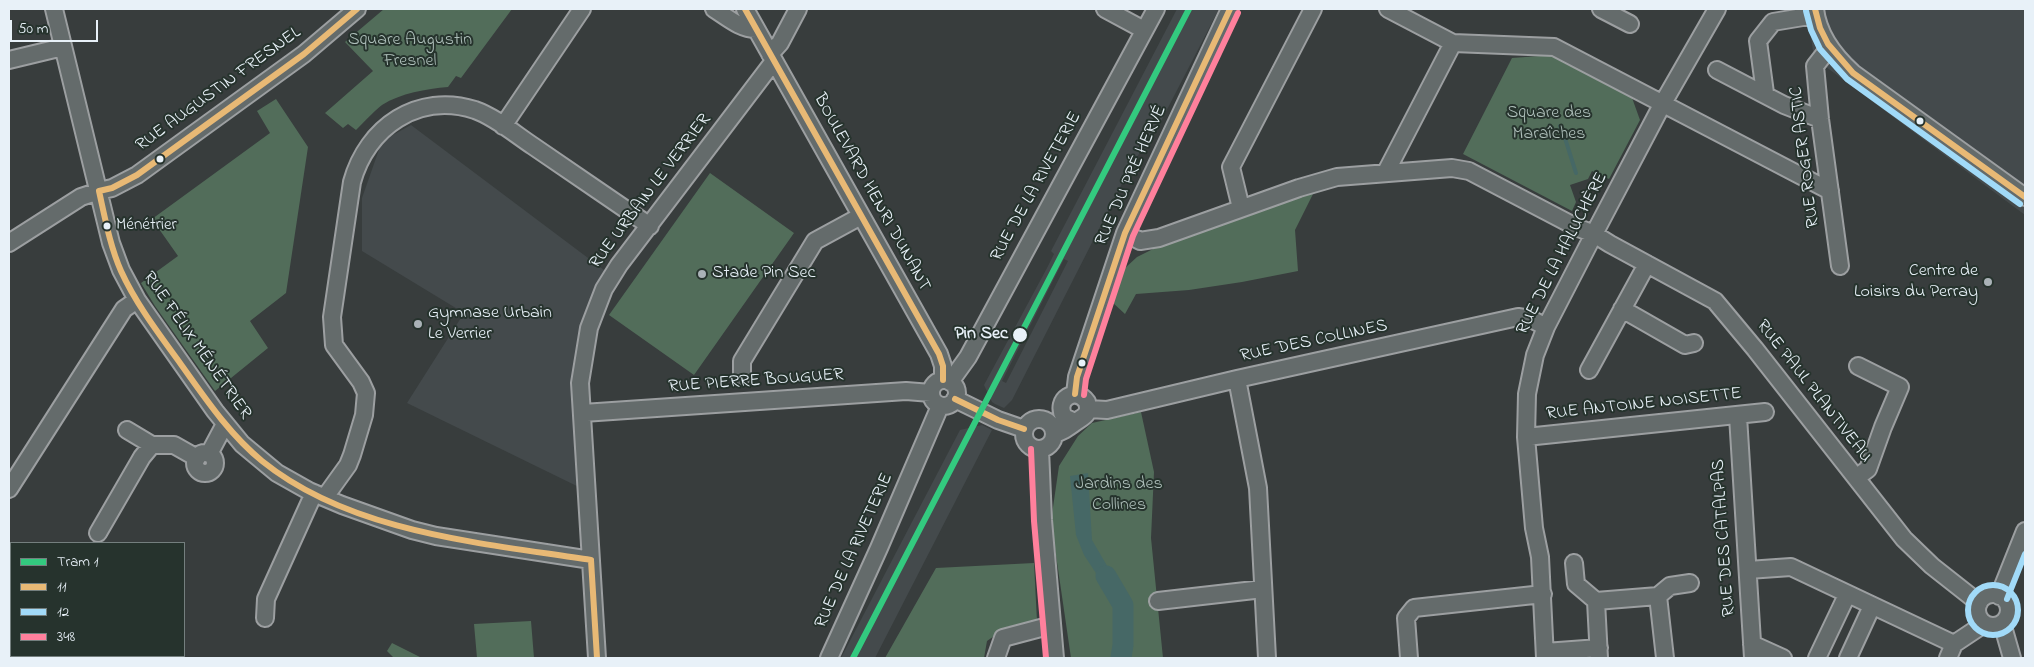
<!DOCTYPE html>
<html>
<head>
<meta charset="utf-8">
<style>
	body { margin:0 }
	#map { position:relative; width:2034px; height:667px; overflow:hidden; background:#383d3d; font-family:"Indie Flower",sans-serif }
	canvas { display:block }
	.frame { position:absolute; inset:0; border:10px solid #e8f1f8; pointer-events:none }
	.legend { position:absolute; left:10px; top:542px; width:175px; height:115px; box-sizing:border-box; background:#26332d; border:1px solid #747f7e; margin:0; padding:6px 9px; list-style:none; font-size:15px; color:#e8f1f8 }
	.legend li { display:flex; align-items:center; gap:10px; height:25px }
	.legend b { width:25px; border:1px solid #747f7e }
	.scale { position:absolute; left:10px; top:20px; width:88px; height:22px; box-sizing:border-box; border:2px solid #e8f1f8; border-top:0; padding-left:6px; font-size:15px; line-height:18px; white-space:nowrap; color:#e8f1f8; -webkit-text-stroke:4px #26332d; paint-order:stroke }
</style>
</head>
<body>
<div id="map">
<canvas width="2034" height="667"></canvas>
<div class="frame"></div>
<ul class="legend">
<li><b style="height:6px;background:#33ca7f"></b>Tram 1</li>
<li><b style="height:6px;background:#e8b975"></b>11</li>
<li><b style="height:6px;background:#a1daf8"></b>12</li>
<li><b style="height:6px;background:#ff809c"></b>348</li>
</ul>
<div class="scale">50 m</div>
</div>
<script>
const g = document.querySelector('canvas').getContext('2d');
g.lineJoin = 'round';
function paint(path, color) { g.fillStyle = color; g.fill(path, 'evenodd'); }
function strokePath(path, color, width, dash) { g.strokeStyle = color; g.lineWidth = width; g.lineCap = dash ? 'butt' : 'round'; g.setLineDash(dash || []); g.stroke(path); }
function write(font, color, halo, rows, align = 'center') {
  g.font = font + ' "Indie Flower",sans-serif'; g.lineWidth = 4; g.setLineDash([]); g.textBaseline = 'middle'; g.strokeStyle = halo; g.fillStyle = color; for (const [text, x, y, turn = 0] of rows) {
    g.save(); g.translate(x, y); g.rotate((+turn || 0) * Math.PI / 180); g.textAlign = isNaN(turn) ? turn : align; if (halo) g.strokeText(text, 0, 0); g.fillText(text, 0, 0); g.restore();
  }
}
paint(new Path2D(`
	M1177,9H1219L1159,125L1132,164L1012,400L1004,408L995,404L992,402L984,385L1047,268L1054,254L1051,251ZM1064,259L1068,261L1006,383L1002,381Z
	M1807,9H2025V215L1814,58Z
	M411,125L612,276L585,347L587,491L407,403L464,313L362,251V198L382,141Z
	M982,425L992,430L875,658H841L960,430Z`), '#444a4c');
paint(new Path2D(`
	M384,9H512L461,78L456,76L448,87C426,89 401,93 382,105C373,112 364,122 356,130L348,124L343,128L325,113L373,71L345,42Z
	M1553,55L1631,95L1640,120L1609,179L1592,171L1588,179L1570,185L1576,202L1572,211L1463,154L1512,58Z
	M276,99L308,147L286,293L250,321L268,348L215,391L155,306L141,283L178,256L152,219L270,133L257,111Z
	M710,173L794,233L694,375L609,315Z
	M1314,192L1295,230L1298,271L1242,282L1189,290L1136,294L1125,314L1112,302L1124,269L1137,257L1159,246Z
	M1141,412L1154,472L1151,538L1163,658H1071L1051,521L1059,466L1078,436L1092,423Z
	M1034,563L1037,621L1007,627L987,641L984,658H885L936,568Z
	M531,621L534,658H477L474,624Z
	M392,643L422,658H394L387,651Z`), '#526d5a');
paint(new Path2D(`
	M1088,473L1092,540L1127,600L1115,602L1084,555L1076,535L1070,476Z`), '#466866');
strokePath(new Path2D(`
	M1560,126L1561,128
	M1563,132L1576,173`), '#466866', 4);
strokePath(new Path2D(`
	M1106,576L1123,605V645L1121,658`), '#466866', 21);
const minor = new Path2D(`
	M54,9L111,243L121,270L137,300L215,411L242,444L277,473L309,491L342,505L412,530L436,536L591,560
	M714,9C727,17 740,29 756,29
	M745,9L939,354L943,366V380
	M1105,9L1144,30
	M1388,9L1453,43L1554,47L1830,191
	M1601,9L1630,24
	M1815,9C1818,35 1834,56 1853,73L2025,197
	M1829,48L1815,66L1820,119L1840,266
	M770,54L780,43L798,9
	M9,60L63,47
	M1717,70L1784,105L1820,119
	M1765,93L1758,41L1773,22L1815,15
	M503,126L582,9
	M1386,172L1453,43
	M1241,208L1231,167L1313,9
	M1125,233L1140,241L1159,238L1299,188L1337,177L1452,168L1469,171L1576,227L1594,234L1610,244L1715,301L1755,349L1904,539L1932,566L1979,603
	M9,243L81,197L99,191L112,188L137,175L304,54L357,9
	M1622,309L1685,345L1694,343
	M1589,370L1647,264
	M742,376V361L815,241L861,216
	M1237,379L1258,488L1267,658
	M931 393a13 13 0 1 1 26 0a13 13 0 1 1-26 0Z
	M950,382L968,357L1156,9
	M1075,394L1077,377L1125,233L1230,9
	M955,399L998,420L1024,429
	M1088,409L1107,410L1237,379L1518,317L1531,319L1546,327
	M583,413L906,391L931,393
	M1738,416L1753,658
	M1024 434a15 15 0 1 1 30 0a15 15 0 1 1-30 0Z
	M127,430L152,445
	M1054,434C1062,432 1066,429 1073,424C1082,417 1091,416 1087,402C1076,386 1054,399 1064,417L1075,422
	M1526,437L1765,412
	M1040,449L1043,520L1055,658
	M195 463a10 10 0 1 1 20 0a10 10 0 1 1-20 0Z
	M209,454L225,424
	M1856,478L1868,469L1883,427L1900,387L1858,366
	M9,489L124,309L137,300
	M325,497L348,465L352,455L364,415L366,393L361,382L334,345L332,317L352,182C367,127 418,92 475,110C495,117 515,134 533,146C572,173 611,199 650,226
	M98,533L142,457L152,445H174L197,458
	M1574,563L1576,584L1596,601
	M1748,570L1791,567L1954,644
	M1977 610a16 16 0 1 1 32 0a16 16 0 1 1-32 0Z
	M1658,596L1670,586L1690,583
	M1999,596L2025,531
	M1158,601L1263,589
	M265,618L266,599L314,493
	M2002,623L2012,658
	M1752,644L1783,658
	M1545,652L1599,648
	M106,658L107,656
	M597,658L580,383L589,328L604,289L619,265L774,61
	M829,658L879,548L940,406
	M996,658L1003,638L1052,625
	M1409,658L1406,618L1414,608L1543,594
	M1545,658L1540,557L1534,528L1526,437L1527,394L1535,355L1546,327L1594,234L1663,103L1717,9
	M1599,658L1596,601L1658,596L1665,658
	M1817,658L1847,595
	M1848,658L1872,606
	M1948,658L1954,644L1984,624`);
strokePath(minor, '#9c9fa1', 20);
strokePath(minor, '#646b6b', 16);
strokePath(new Path2D(`
	M745,9L939,354L943,366V380
	M1815,9L1820,28L1828,44L1853,73L2025,197
	M99,191C105,218 110,246 121,271C136,304 159,334 180,363C205,398 229,434 262,461C351,533 482,543 591,560
	M99,191L112,188L137,175L304,54L357,9
	M1075,394L1077,377L1125,233L1230,9
	M955,399L998,420L1024,429
	M591,560L597,658`), '#e8b975', 6);
strokePath(new Path2D(`
	M1806,11L1811,30L1820,49L1847,79L2020,204
	M1968 610a25 25 0 1 1 50 0a25 25 0 1 1-50 0Z
	M2007,599L2025,554`), '#a1daf8', 6);
strokePath(new Path2D(`
	M1084,395L1086,379L1133,236L1238,13
	M1031,449L1034,521L1046,658`), '#ff809c', 6);
strokePath(new Path2D(`
	M853,658L1189,9`), '#33ca7f', 6);
for (const [x, y, r, color] of [
	[1920,121,4.5,"#e8f1f8"],
	[160,159,4.5,"#e8f1f8"],
	[107,226,4.5,"#e8f1f8"],
	[702,274,5,"#aab2b7"],
	[1988,282,5,"#aab2b7"],
	[418,324,5,"#aab2b7"],
	[1020,335,8,"#e8f1f8"],
	[1082,363,4.5,"#e8f1f8"]
]) { const dot = new Path2D(); dot.arc(x, y, r, 0, 2 * Math.PI); g.fillStyle = color; g.fill(dot); strokePath(dot, '#26332d', 2); }
write('17px', '#e8f1f8', '#26332d', [
	["Ménétrier",116,226]
], 'left');
write('18px', '#aebfba', '#26332d', [
	["Square Augustin",410,41],
	["Fresnel",410,62],
	["Square des",1549,114],
	["Maraîches",1549,135],
	["Jardins des",1119,485],
	["Collines",1119,506]
]);
write('18px', '#e8f1f8', '#26332d', [
	["RUE AUGUSTIN FRESNEL",219,90,-36],
	["RUE ROGER ASTIC",1806,157,-97],
	["RUE DU PRÉ HERVÉ",1132,176,-66],
	["RUE DE LA RIVETERIE",1037,187,-61],
	["RUE URBAIN LE VERRIER",651,192,-53],
	["BOULEVARD HENRI DUNANT",871,193,61],
	["RUE DE LA HALUCHÈRE",1563,254,-63],
	["RUE DES COLLINES",1314,342,-12],
	["RUE FÉLIX MÉNÉTRIER",196,346,55],
	["RUE PIERRE BOUGUER",756,382,-4],
	["RUE PAUL PLANTIVEAU",1813,392,52],
	["RUE ANTOINE NOISETTE",1644,405,-6],
	["RUE DES CATALPAS",1725,538,-94],
	["RUE DE LA RIVETERIE",855,551,-66]
]);
write('18px', '#e8f1f8', '#26332d', [
	["Centre de",1978,272,"right"],
	["Loisirs du Perray",1978,293,"right"],
	["Stade Pin Sec",712,274],
	["Gymnase Urbain",428,314],
	["Le Verrier",428,335]
], 'left');
write('bold 18px', '#e8f1f8', '#26332d', [
	["Pin Sec",1008,335]
], 'right');
</script>
</body>
</html>
